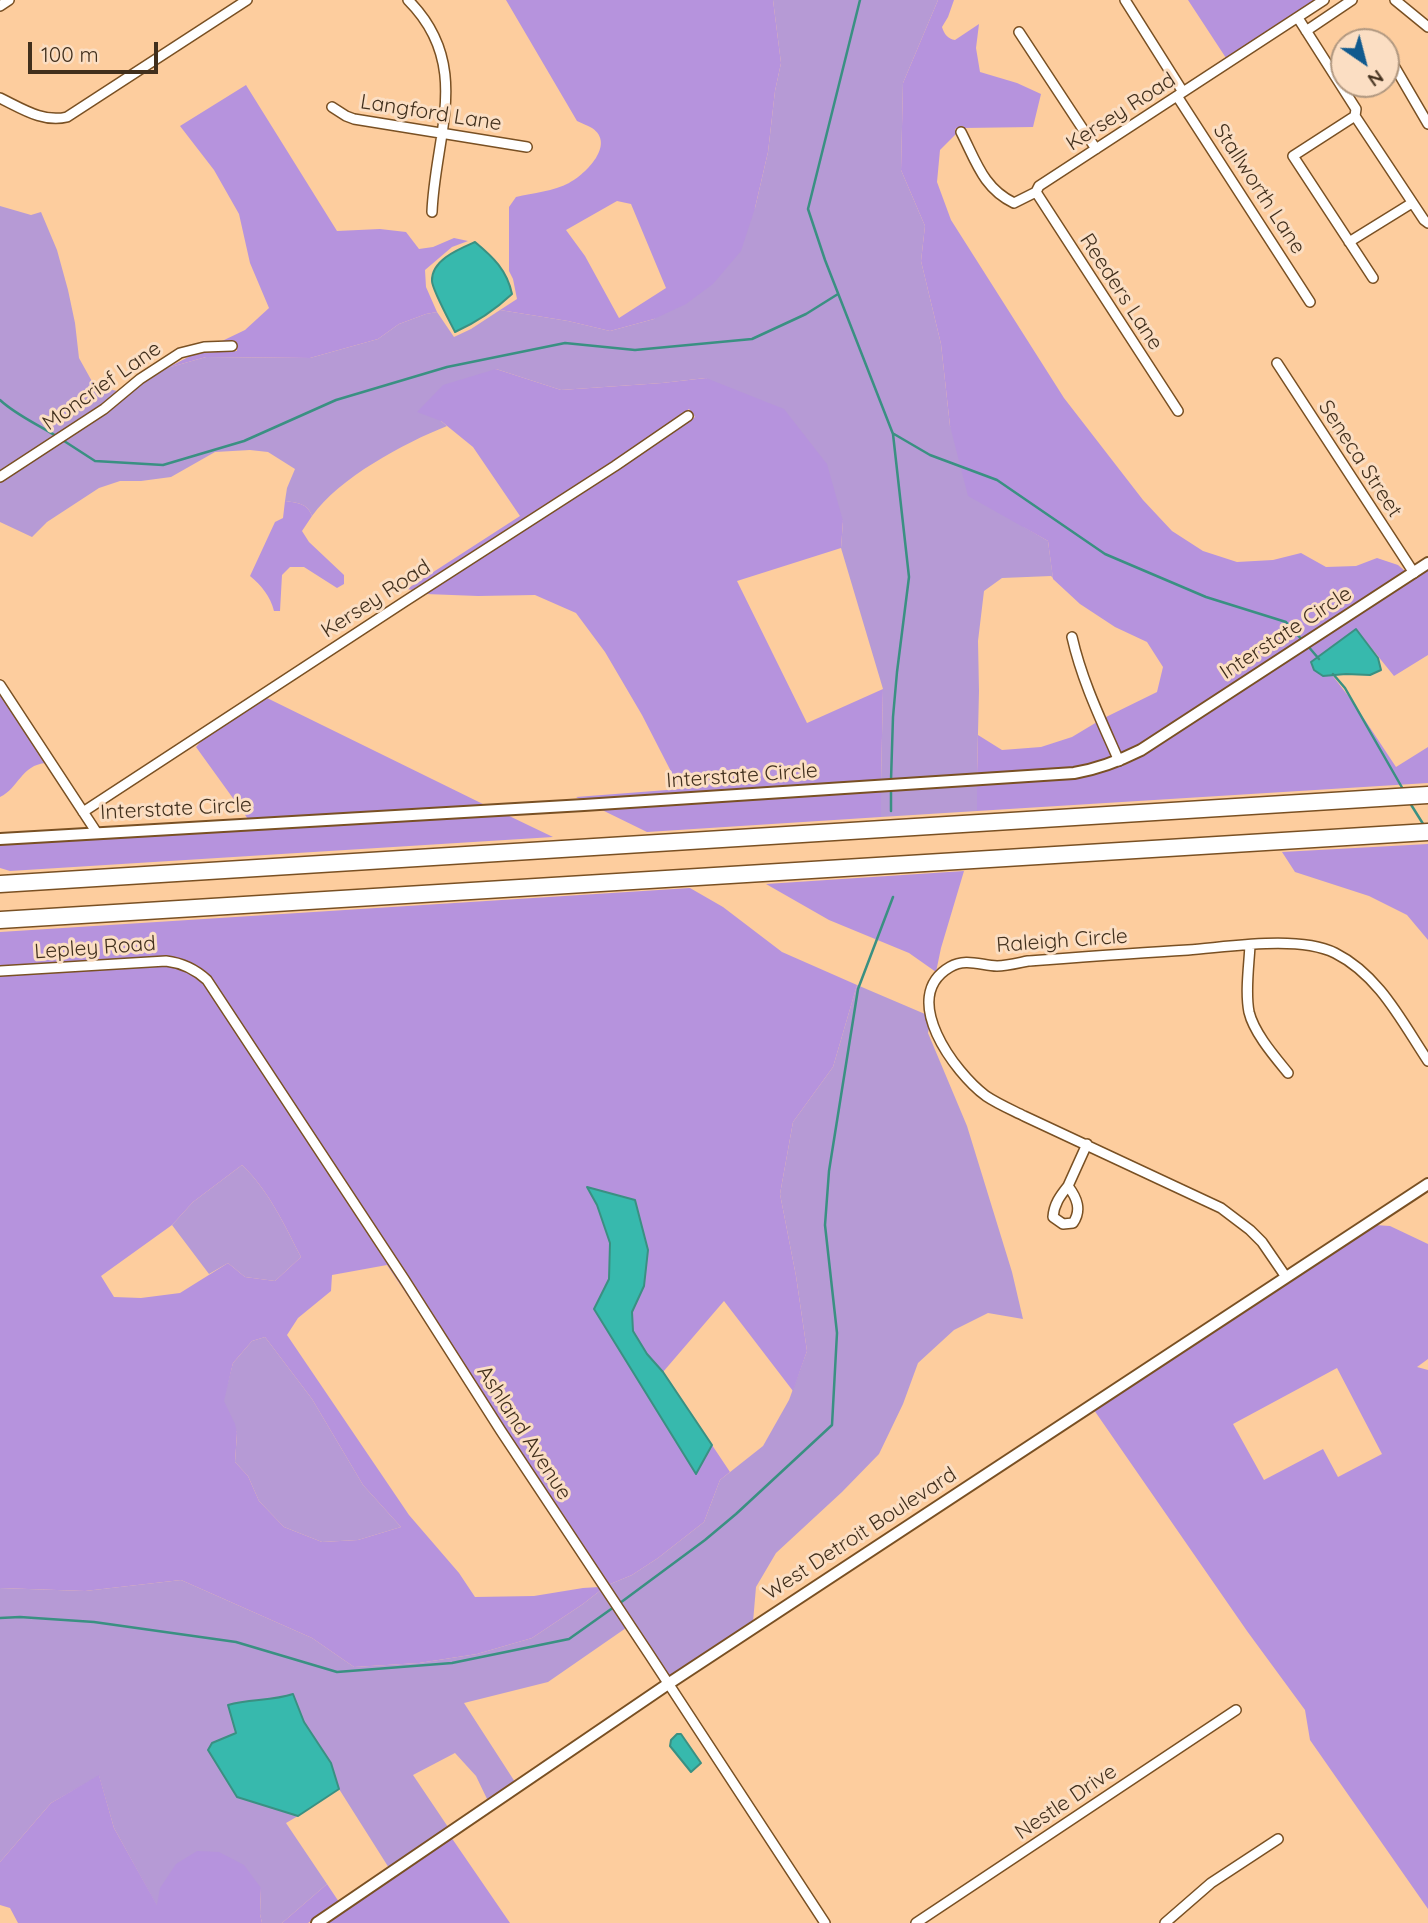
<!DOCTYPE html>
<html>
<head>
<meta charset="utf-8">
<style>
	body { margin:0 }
	#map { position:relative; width:1428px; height:1923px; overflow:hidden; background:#fdcd9e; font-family:Quicksand,sans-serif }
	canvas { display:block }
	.north { position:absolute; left:1330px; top:28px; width:70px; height:70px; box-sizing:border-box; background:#fbdec3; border:2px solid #b19880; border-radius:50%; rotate:145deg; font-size:19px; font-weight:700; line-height:28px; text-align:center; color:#412f1c }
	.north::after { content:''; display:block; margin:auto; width:24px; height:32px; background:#115a8e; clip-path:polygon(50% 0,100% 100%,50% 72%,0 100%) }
	.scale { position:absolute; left:28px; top:42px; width:130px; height:32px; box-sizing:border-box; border:4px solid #412f1c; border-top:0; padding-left:9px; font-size:21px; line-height:24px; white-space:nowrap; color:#412f1c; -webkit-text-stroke:5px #fbdec3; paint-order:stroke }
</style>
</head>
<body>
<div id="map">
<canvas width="1428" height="1923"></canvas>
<div class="north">N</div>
<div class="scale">100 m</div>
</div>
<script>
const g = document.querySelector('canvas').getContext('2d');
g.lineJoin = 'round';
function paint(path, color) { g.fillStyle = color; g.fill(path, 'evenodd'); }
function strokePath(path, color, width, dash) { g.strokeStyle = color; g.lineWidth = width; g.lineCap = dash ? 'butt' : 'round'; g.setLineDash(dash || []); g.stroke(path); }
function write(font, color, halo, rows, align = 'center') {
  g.font = font + ' Quicksand,sans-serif'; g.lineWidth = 6; g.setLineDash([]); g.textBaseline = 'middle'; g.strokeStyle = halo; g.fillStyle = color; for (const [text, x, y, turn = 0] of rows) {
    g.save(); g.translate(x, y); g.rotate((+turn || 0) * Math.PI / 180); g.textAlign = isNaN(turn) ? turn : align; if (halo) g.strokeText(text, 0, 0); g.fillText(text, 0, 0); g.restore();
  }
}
paint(new Path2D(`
	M773,0H938L903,83L901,170L925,226L921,261L941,344L950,426L1024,527L1048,541L1053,578L1051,576L1002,578L984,591L978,641L979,691L977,775L881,782L883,689L841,548L843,521L706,378L662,383L561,390L496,369L441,421L447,426C404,443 339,478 312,516C307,503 298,503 285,501L287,488L295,469L268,452L250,450L215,452L171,477L141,481H120L99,488L47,522L32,537L0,522V483L107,413L143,383L167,368L206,357L310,358L378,339L399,324L426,314L437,312L454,337L471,329L500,310L568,321L610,331L654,319L755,208L768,152L775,91L781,63Z
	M0,206L31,215L41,212L57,250L68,290L75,323L79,358L94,385L117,391L101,405L0,471Z
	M977,785V811L881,817V792Z
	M857,985L925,1014L929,1028L928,1033L967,1126L1012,1272L1023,1319L988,1313L954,1330L918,1363L903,1404L879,1454L842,1492L776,1553L756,1587L753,1622L669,1678L608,1585L632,1575L658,1558L704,1522L720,1480L763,1446L789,1400L807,1351L796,1276L780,1194L793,1122L833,1067Z
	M242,1165C269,1191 284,1224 301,1257L275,1281L245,1277L228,1263L209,1274L172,1225L193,1202Z
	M265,1337L312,1399L363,1485L401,1527L358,1540L322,1542L284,1527L259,1501L248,1476L235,1462L237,1433L223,1401L233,1363L252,1341Z
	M181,1580L312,1638L354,1667L419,1663L477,1654L532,1638L583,1604L601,1590L626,1628L548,1682L464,1703L515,1782L488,1801L476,1776L455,1753L413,1775L448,1827L389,1868L339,1789L331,1763L304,1722L293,1694L285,1697L236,1733L212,1743L209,1750L237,1797L298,1816L286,1823L327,1884L282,1923H262L260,1914L261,1888L157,1906L114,1828L99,1776L51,1803L0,1862V1588L85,1591Z`), '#b69ad5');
paint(new Path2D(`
	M506,0H773L781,63L775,91L768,152L755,208L741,251L713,284L686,304L654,319L610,331L568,321L500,310L517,299L513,279L509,271V207L516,197C533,193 554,191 569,183C586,174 616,144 592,128C587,125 581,123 577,121ZM617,201L631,204L666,288L619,318L585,256L566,230Z
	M938,0H954L948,17L942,27C944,34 948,39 955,40L979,24L976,48L980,72L1017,83L1041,94L1033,127L964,128L963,126L955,129L957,133L940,150L937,182L951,220L1064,398L1143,500L1172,531L1203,551L1237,562L1273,560L1301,553L1326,567L1356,566L1377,558L1398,565L1406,572L1139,746L1121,755L1104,718L1157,692L1163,667L1147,642L1115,627L1080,604L1053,579L1048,541L968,496L950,426L941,344L921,261L925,226L901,170L903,83Z
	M1188,0H1315L1226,58Z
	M246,85L337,231L380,229L406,232L419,249L433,247L454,238L468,241L452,247L425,270L426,287L437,312L426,314L399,324L378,339L310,358L206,357L167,368L196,353L237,351L236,341L220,342L245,330L269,308L250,263L239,214L214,170L180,126Z
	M496,369L561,390L662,383L706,378L784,409L827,464L843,521L841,548L737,581L807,723L883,689L881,782L582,800L576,797L680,789L642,715L605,652L576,613L535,595L478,596L426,594L618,470L695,417L689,409L612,462L412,590L407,589L520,516L473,447L441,421L417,412L443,385Z
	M285,501C298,503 307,503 312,516L302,531L309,542L344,575V584L337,588L304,567H290L282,575L280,611H274C270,596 262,586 250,576L275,522L283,518Z
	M1428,569V655L1394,676L1356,629L1323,676L1332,675L1353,702L1396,767L1428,747V783L977,811V785L1091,775L1125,765L1144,755Z
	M0,693L46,763C21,765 19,788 0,797Z
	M267,698L487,806L248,819L196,747L203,739Z
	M1097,722L1113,758L1073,768L977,775L978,735L1002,750L1041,747L1072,737Z
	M881,792V817L647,832L600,809Z
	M505,814L553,837L10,871L0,868V844Z
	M1428,844V940L1407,915L1369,896L1295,872L1282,852Z
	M964,871L941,948L936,972L909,953L829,920L766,884Z
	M690,888L723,907L782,952L857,985L833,1067L793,1122L780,1194L796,1276L807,1351L793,1391L724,1301L663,1372C649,1356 627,1336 632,1312C633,1304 640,1294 644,1286L588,1188L597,1205L610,1243L609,1279L696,1473L712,1445L730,1472L720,1480L704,1522L658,1558L632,1575L608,1585C474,1384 345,1179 211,978C197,965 184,958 165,956L0,966V932Z
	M166,965L186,970L204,983L438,1341L387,1265L332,1275L331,1291L298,1318L287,1335L409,1515L459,1573L475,1597L534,1596L583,1588L599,1587L601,1590L583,1604L532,1638L477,1654L419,1663L354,1667L312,1638L181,1580L85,1591L0,1588V976ZM242,1165C269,1191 284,1224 301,1257L275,1281L245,1277L228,1263L180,1293L141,1298L114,1297L101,1276L172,1225L193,1202ZM265,1337L312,1399L363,1485L401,1527L358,1540L322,1542L284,1527L259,1501L248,1476L235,1462L237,1433L235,1424L224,1401L233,1363L252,1341Z
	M1375,1225L1390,1226L1428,1244V1359L1417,1367L1428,1370V1909L1310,1740L1305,1710L1247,1631L1094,1410ZM1337,1368L1382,1454L1338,1477L1323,1449L1264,1480L1233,1424Z
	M99,1775L114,1828L157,1905L160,1888L176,1864L197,1851L219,1852L244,1865L261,1888L260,1914L262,1923H18L10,1908L0,1905V1862L51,1803Z
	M451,1837L510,1923H326Z
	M327,1884L339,1902L308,1923H282Z`), '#b693dd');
const water = new Path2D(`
	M475,242C493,257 507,270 512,294C496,309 475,323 455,332C450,322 432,289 432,281C431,260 459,249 475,242Z
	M1356,629L1378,658L1381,670L1370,675L1346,674L1323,676L1314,670L1311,662Z
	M587,1187L635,1200L648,1250L644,1286L632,1312L633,1331L647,1354L663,1372L712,1445L696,1474L594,1309L609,1279L610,1243L597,1205Z
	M293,1694L304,1722L331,1763L339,1789L298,1816L237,1797L208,1750L212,1743L236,1733L228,1705C250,1699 272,1701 293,1694Z
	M677,1734H681L701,1763L691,1772L670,1746L671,1740Z`);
paint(water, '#37b9ad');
strokePath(water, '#3a9082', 2);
strokePath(new Path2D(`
	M860,0L808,209L825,260L893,434L909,577L897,672L893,717L891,780
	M0,400C16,415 37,424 56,436
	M894,434L930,455L997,480L1105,554L1206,597L1286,622L1303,641
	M61,439L95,461L163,465L244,441L336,400L447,367L565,343L635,350L752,339L806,314L838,294
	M1307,645L1319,659
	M1333,674L1345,688L1404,791
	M1410,803L1425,827
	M891,811V787
	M620,1603L705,1540L736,1514L832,1425L837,1333L825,1225L829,1171L858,989L893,897
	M0,1618L20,1617L94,1622L236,1642L337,1672L452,1663L569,1639L614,1607`), '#3a9082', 2.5);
const minor = new Path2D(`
	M408,0C473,65 435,135 432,212
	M1125,0L1183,92
	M1395,0L1428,27
	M0,6L9,0
	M1298,18L1356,109L1355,116L1424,220L1428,223
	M1306,31L1352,0
	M1019,32L1096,149
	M1386,52L1428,124
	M1177,96L1310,302
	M0,98C21,108 43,123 67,117L247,0
	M332,107L346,116L354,119L527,147
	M1355,116L1293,156L1373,278
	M961,132C976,161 983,188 1014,203L1036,192L1039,186L1324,0
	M1036,192L1178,411
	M1349,242L1412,203
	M1277,363L1414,573
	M0,477L104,409L140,379L180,353L204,347L232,346
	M1072,637C1082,681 1101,720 1119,761
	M0,685L97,833
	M83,812L404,602L615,466L688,416
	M1250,945C1249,966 1245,992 1249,1012C1254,1033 1275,1057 1288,1073
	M0,971L166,961C183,963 195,969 207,980L404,1279L501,1431L649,1654L825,1923
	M1068,1186C1077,1198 1082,1210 1073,1223L1063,1224L1053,1217C1054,1204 1060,1196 1068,1186Z
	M1068,1186L1087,1144
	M1286,1277L1262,1242L1250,1230L1221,1208L1024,1116C1012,1110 998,1104 986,1096C955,1073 898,997 950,967C965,958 980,965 997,966C1007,966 1018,963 1028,961C1082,957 1135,953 1188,950C1229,947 1298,935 1335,953C1379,975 1402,1022 1428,1061
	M916,1923L1236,1710
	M1165,1923L1211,1883L1278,1839`);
const tertiary = new Path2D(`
	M0,839L584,805L1074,773C1098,769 1119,761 1141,750L1428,563
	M317,1923L668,1684L1428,1184`);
const motorway = new Path2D(`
	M0,884L1428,795
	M0,920L1428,832`);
strokePath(minor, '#795023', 12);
strokePath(tertiary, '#795023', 14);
strokePath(motorway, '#795023', 19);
strokePath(minor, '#fff', 9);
strokePath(tertiary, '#fff', 10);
strokePath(motorway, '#fff', 16);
write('21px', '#412f1c', '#fbdec3', [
	["Kersey Road",1121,112,-33],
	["Langford Lane",431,113,9],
	["Stallworth Lane",1259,189,57],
	["Reeders Lane",1121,292,57],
	["Moncrief Lane",102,386,-35],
	["Seneca Street",1360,459,57],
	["Kersey Road",376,599,-33],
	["Interstate Circle",1286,633,-33],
	["Interstate Circle",742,776,-4],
	["Interstate Circle",176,809,-3],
	["Raleigh Circle",1062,941,-4],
	["Lepley Road",95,948,-4],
	["Ashland Avenue",524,1433,57],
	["West Detroit Boulevard",860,1534,-33],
	["Nestle Drive",1066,1802,-34]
]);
</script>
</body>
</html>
